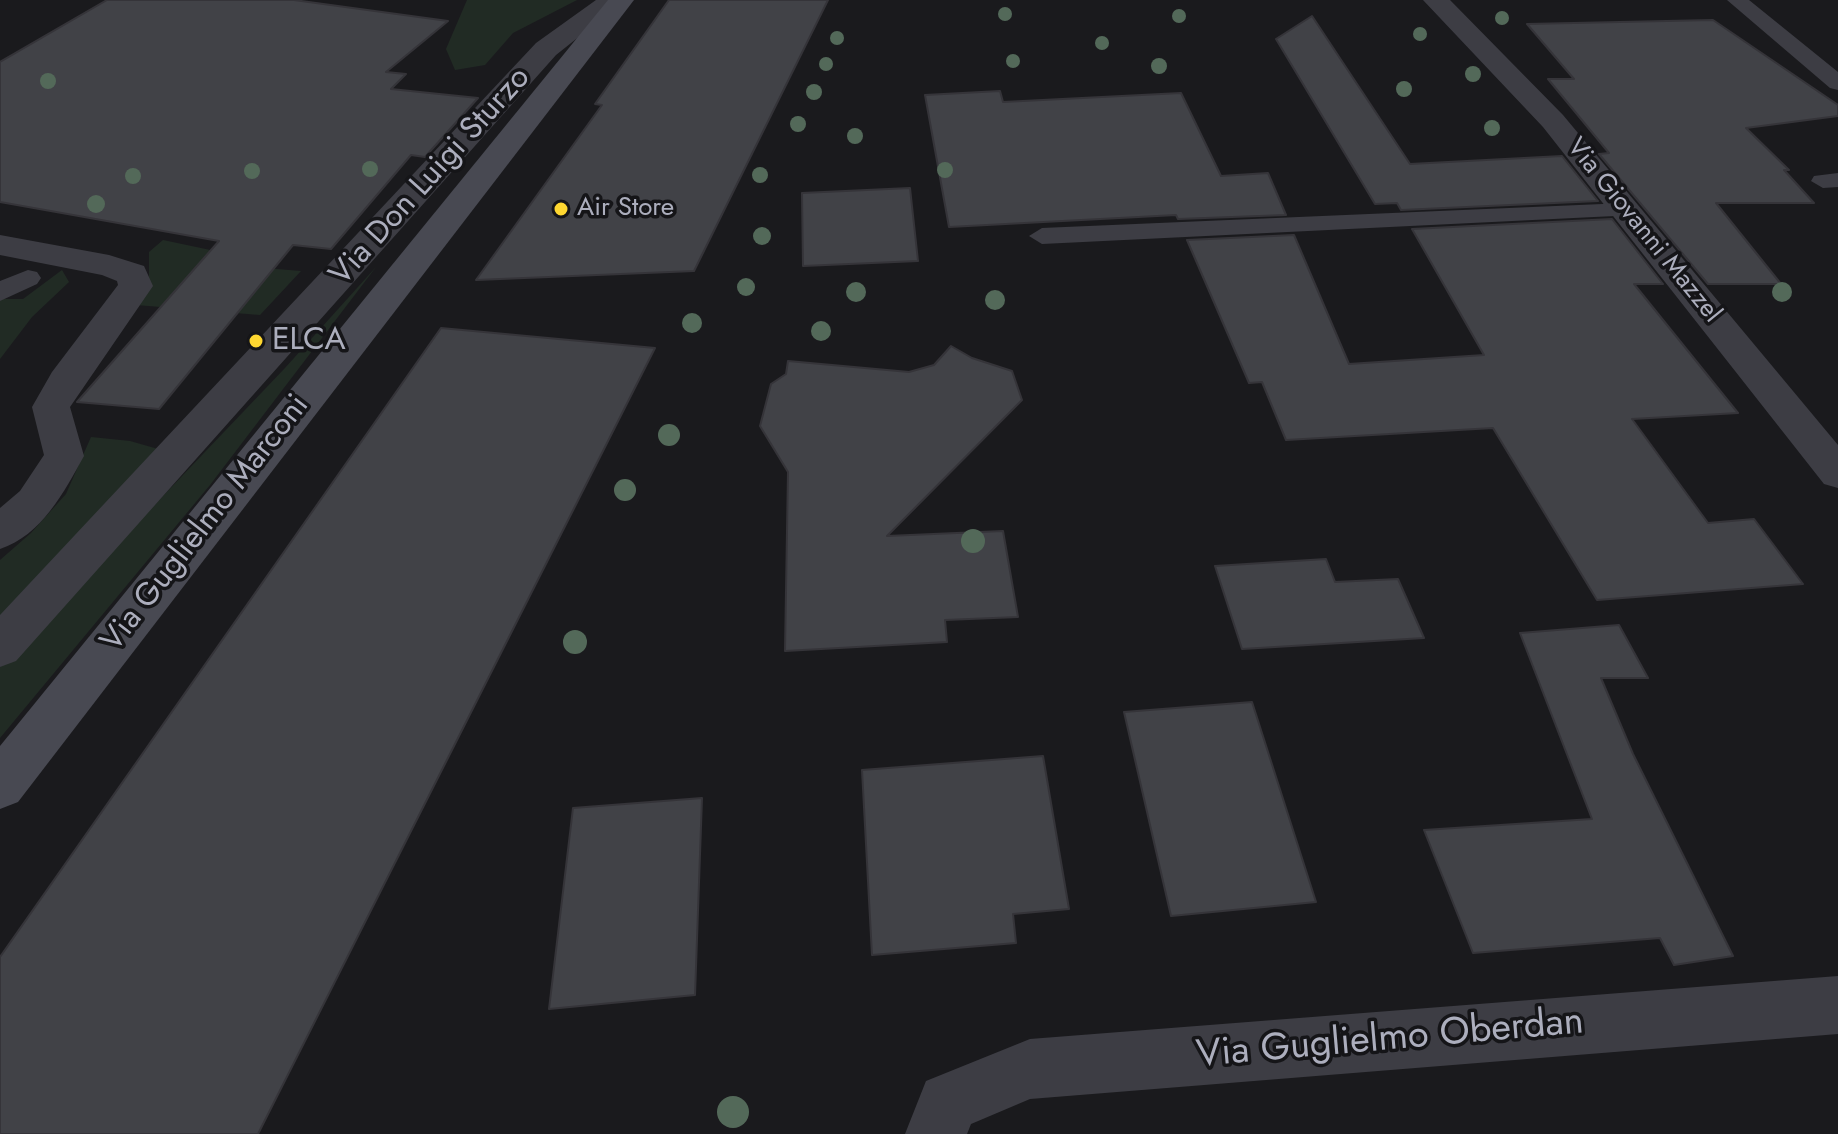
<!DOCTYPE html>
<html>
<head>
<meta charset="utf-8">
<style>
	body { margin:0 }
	canvas { display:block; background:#1a1a1d }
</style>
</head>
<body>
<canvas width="1838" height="1134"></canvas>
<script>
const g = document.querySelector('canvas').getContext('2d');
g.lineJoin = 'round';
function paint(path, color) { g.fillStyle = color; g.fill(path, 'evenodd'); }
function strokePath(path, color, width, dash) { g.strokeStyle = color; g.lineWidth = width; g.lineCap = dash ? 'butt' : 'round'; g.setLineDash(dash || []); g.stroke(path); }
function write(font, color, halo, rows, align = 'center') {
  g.font = font + ' Jost,sans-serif'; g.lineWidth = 7; g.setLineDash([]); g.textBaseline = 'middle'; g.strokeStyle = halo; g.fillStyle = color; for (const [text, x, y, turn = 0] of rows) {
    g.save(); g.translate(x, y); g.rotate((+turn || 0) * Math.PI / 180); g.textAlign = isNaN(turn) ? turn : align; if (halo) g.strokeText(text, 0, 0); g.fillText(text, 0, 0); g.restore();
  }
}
paint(new Path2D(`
	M467,0H577L513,33L485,65L455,70L446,49Z
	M163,240L215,251L252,267L301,271L260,315L136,305L149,283V252Z
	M376,267L210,485L0,738V667L285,368Z
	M62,270L69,282L32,317L0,359V299H23Z
	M91,437L130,441L158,449L0,623V560L31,533L66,494Z`), '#212b24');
const building = new Path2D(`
	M107,0H294L448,21L386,72L406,74L391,89L478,98L425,157L411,155L331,249L293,245L159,409L77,402L219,241L0,202V62Z
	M669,0H828L694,271L476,280L602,105L595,104Z
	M1312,16L1410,164L1562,156L1598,201L1401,210L1397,203L1375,204L1276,39Z
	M1713,20L1838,105V116L1746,128L1789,170H1784L1814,203H1716L1781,284H1708L1599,154L1609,153L1548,79H1574L1527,24Z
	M1000,91L1003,102L1181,93L1221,176L1268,173L1286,215L1178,219L1176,215L949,227L925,95Z
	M910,188L918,261L803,266L802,193Z
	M1612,219L1663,284H1634L1738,413L1632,419L1708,523L1754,519L1803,584L1597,600L1493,428L1286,440L1262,382L1249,383L1187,240L1294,235L1349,364L1484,355L1412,229Z
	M441,328L655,348L258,1134H0V957Z
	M951,346L972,358L1012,371L1022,400L887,536L1003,531L1018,617L945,620L947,642L785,651L788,472L760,426L771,384L786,374L788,361L909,372L934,365Z
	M1326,559L1335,582L1398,579L1424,638L1242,649L1215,566Z
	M1619,625L1648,678H1601L1633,754L1733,956L1674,965L1660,938L1473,953L1424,830L1592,819L1520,633Z
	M1252,702L1316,902L1171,916L1124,712Z
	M1043,756L1069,909L1013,914L1016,943L872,955L862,770Z
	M702,798L695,995L549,1009L573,808Z`);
paint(building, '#414247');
strokePath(building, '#353439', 2);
paint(new Path2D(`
	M1727,0H1749L1838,72V90L1830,88Z
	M1838,173V187L1823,188L1811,181L1814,176Z
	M1626,203L1638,210L1635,215L1042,244L1029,236L1042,228Z
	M28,270L37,272L41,278L37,284L0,301V281Z`), '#3d3d44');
paint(new Path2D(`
	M596,0H625L556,55L16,661L0,667V615L536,43Z
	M1423,0H1450L1563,115L1838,445V488L1824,484L1543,127Z
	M0,235L109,255L144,266L153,286L70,407L84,456C64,492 42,535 0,549V508L20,491L44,455L32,407L52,372L118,285L117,281L102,275L0,255Z
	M1838,976V1034L1030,1099L971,1124L967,1134H905L926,1081L1030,1039Z`), '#3d3d44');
paint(new Path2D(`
	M608,0H634L18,802L0,809V746Z`), '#484952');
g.fillStyle = '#536959';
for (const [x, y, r] of [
	[1005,14,7],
	[1179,16,7],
	[1502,18,7],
	[1420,34,7],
	[837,38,7],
	[1102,43,7],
	[1013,61,7],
	[826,64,7],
	[1159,66,8],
	[1473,74,8],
	[48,81,8],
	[1404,89,8],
	[814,92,8],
	[798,124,8],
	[1492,128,8],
	[855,136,8],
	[370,169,8],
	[945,170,8],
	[252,171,8],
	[760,175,8],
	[133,176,8],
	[96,204,9],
	[762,236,9],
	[746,287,9],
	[856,292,10],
	[1782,292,10],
	[995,300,10],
	[692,323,10],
	[821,331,10],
	[669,435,11],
	[625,490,11],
	[973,541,12],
	[575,642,12],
	[733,1112,16]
]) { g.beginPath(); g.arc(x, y, r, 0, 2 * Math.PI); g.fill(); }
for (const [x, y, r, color] of [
	[561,209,8,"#fed731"],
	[256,341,8,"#fed731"]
]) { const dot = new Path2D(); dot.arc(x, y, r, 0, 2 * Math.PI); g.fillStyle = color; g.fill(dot); strokePath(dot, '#151518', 3); }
write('26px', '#acaebd', '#151518', [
	["Air Store",577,209]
], 'left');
write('26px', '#acaebd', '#151518', [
	["Via Giovanni Mazzel",1643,231,51]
]);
write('32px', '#acaebd', '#151518', [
	["Via Don Luigi Sturzo",431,177,-48],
	["Via Guglielmo Marconi",206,524,-52]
]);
write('32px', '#acaebd', '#151518', [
	["ELCA",272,341]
], 'left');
write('38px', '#acaebd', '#151518', [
	["Via Guglielmo Oberdan",1390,1040,-5]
]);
</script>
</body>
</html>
